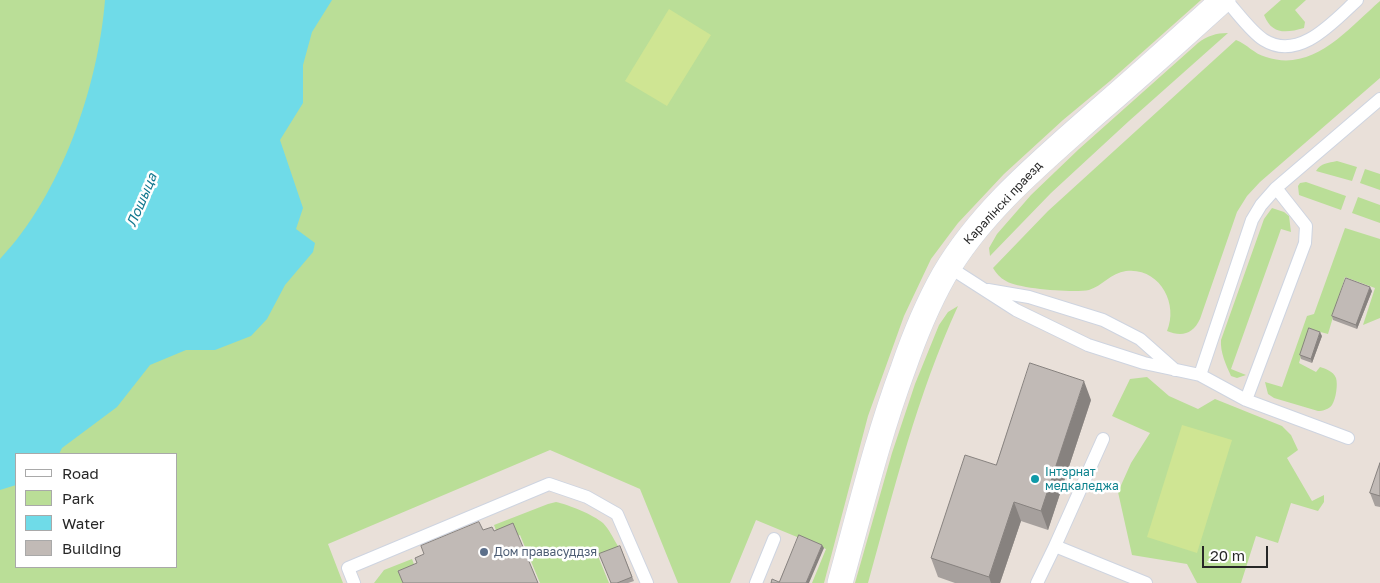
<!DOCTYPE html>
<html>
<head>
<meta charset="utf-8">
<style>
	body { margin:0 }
	#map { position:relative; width:1380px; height:583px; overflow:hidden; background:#e9e0d9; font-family:"Golos Text",sans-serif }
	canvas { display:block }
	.legend { position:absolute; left:15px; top:453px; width:162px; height:115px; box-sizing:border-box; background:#fff; border:1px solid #a9a9a9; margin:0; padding:6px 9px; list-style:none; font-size:15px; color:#272727 }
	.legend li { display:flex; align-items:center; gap:10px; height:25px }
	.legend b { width:25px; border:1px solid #a9a9a9 }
	.scale { position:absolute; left:1202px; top:546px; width:66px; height:22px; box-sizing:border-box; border:2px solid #272727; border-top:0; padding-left:6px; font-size:15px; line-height:18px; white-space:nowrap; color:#272727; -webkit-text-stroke:4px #fff; paint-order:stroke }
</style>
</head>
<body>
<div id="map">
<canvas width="1380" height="583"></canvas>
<ul class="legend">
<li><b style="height:6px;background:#fff"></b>Road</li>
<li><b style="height:14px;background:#bade97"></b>Park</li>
<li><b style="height:14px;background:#6fdbe8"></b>Water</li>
<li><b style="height:14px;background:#c1bab6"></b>Building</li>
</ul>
<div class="scale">20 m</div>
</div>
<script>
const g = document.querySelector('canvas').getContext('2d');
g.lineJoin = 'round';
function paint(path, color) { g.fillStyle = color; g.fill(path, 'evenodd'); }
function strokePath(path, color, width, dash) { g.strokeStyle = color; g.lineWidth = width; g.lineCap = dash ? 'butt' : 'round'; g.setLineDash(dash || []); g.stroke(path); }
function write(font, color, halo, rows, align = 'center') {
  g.font = font + ' "Golos Text",sans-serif'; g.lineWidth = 5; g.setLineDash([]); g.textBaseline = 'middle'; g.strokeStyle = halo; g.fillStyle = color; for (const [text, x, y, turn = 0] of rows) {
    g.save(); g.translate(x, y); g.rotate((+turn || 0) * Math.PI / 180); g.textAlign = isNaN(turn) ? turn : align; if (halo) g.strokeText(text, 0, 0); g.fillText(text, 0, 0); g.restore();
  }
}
paint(new Path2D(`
	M0,0H1201L1110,81L1063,120L1004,174L958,223L931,259L904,316L868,416L824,583H812L826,549L756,520L730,583H678L640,489L550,450L328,544L343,583H0ZM16,454H176V567H16Z
	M1281,0H1306L1295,10L1305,22L1304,28C1286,33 1272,35 1264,15Z
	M1380,1V78L1260,182L1247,196L1237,212L1200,319C1193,334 1182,337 1167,331C1179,303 1159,267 1126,271C1111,273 1102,286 1089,290C1074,293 1019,289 1006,281C1000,278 996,273 993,268L1048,211L1236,40C1247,44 1254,54 1266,57C1313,73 1348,29 1380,1Z
	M1228,33L1129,121L1051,193L990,256L989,248L997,234L1031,195L1079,149L1198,43C1207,36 1216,33 1228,33Z
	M1337,161L1357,167L1352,181L1316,171C1321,163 1328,163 1337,161Z
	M1365,169L1380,174V190L1360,183Z
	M1306,182L1346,196L1341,210L1299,195L1298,186L1300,183Z
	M1358,197L1380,205V223L1352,213Z
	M1272,208L1284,212L1289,216L1291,232L1281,229L1231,369L1246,375L1237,378L1231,376C1226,365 1220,352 1221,340L1264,219Z
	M1345,228L1380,239V318L1363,325L1375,288L1345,277L1328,334L1309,329L1299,363L1316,372L1320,367C1326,369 1333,371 1336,378C1338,384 1336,399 1332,405C1329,409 1323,411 1318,411L1274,398L1268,394L1265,382L1282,387L1307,316L1314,314Z
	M958,306C917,395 894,490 868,583H855L892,453L915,384L939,325L948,312Z
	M1147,377L1169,396L1198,409L1215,399L1282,426L1291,435L1298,450L1287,458L1312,501L1324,495V502L1318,511L1291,503L1278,543L1256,536L1241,583H1197L1187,564L1132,555L1118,492L1131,463L1150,433L1112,416L1130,379Z
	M556,502C567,504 594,515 603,523C609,529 613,538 618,546L616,548L598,556L609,583H540L520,535L501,543L494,525L548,504Z
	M412,559L419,577L404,583H374L384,570Z`), '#bade97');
paint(new Path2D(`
	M669,9L711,35L667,106L625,81Z
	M1182,425L1232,440L1197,553L1147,537Z`), '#cfe593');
paint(new Path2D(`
	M105,0H332L312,32L303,65V103L280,140L303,208L296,229L315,243L313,252L285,285L267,319L251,336L215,350H186L150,365L117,407L62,448L59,454H16V485L0,490V259C61,195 98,87 105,0Z`), '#6fdbe8');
const lane = new Path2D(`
	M1226,0C1237,12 1251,32 1264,40C1299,62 1334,21 1357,0
	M949,267L1016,310L1088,345L1144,363L1200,375L1246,400L1348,438
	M988,290L1029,297L1103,320L1140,339L1175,370
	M1200,375L1252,220L1261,205L1276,188L1380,99
	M1246,400L1305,243L1306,226L1276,188
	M1103,439L1055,546L1146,583
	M354,583L348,568L549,484L587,497L617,514L647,583
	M756,583L774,539
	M1037,583L1055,546`);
const street = new Path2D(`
	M840,583C860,511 877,439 903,369C914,337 927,305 944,275C981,211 1041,162 1096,113C1139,76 1181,38 1223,0`);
strokePath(lane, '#ced4e0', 14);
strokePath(street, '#ced4e0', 26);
strokePath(lane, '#fff', 12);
strokePath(street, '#fff', 25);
paint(new Path2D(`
	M1372,291L1357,329L1333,320L1332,316Z
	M1322,336L1312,363L1301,359L1300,355Z
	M1091,400L1048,530L1021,521L1000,583H955L938,577L931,558Z
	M1380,463V507L1375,506L1370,493Z
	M620,546L634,581L628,583H611Z`), '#a6a09d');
paint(new Path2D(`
	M1370,287L1372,291L1357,329L1356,325Z
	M1320,332L1322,336L1312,363L1311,359Z
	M1084,381L1091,400L1048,530L1041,511Z
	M1014,502L1021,521L1000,583H991L989,577Z
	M822,545L824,548L809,583H806Z`), '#87827f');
const building = new Path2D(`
	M1346,278L1370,287L1356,325L1332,316Z
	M1309,328L1320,332L1311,359L1300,355Z
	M1030,363L1084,381L1041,511L1014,502L989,577L931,558L965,455L996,465Z
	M1380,463V496L1370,493Z
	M479,522L483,530L492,527L494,531L513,523L538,583H403L398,571L417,563L415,558L424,554L421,546Z
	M799,535L822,545L806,583H771L772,579L779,582Z
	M620,546L632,577L617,583H611L599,554Z`);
paint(building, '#c1bab6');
strokePath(building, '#87827f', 1);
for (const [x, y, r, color] of [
	[1035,479,5,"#0f9aa8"],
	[484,552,5,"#5c6f8a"]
]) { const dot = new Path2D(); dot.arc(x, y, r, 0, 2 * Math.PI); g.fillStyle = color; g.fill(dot); strokePath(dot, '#fff', 2); }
write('12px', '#272727', '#fff', [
	["Каралінскі праезд",1003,203,-47]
]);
write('12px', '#0d838f', '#fff', [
	["Інтэрнат",1045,472],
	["медкаледжа",1045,486]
], 'left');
write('12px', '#4e5e75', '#fff', [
	["Дом правасуддзя",494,552]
], 'left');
write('italic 14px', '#13788f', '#fff', [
	["Лошыца",142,200,-67]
]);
</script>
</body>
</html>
